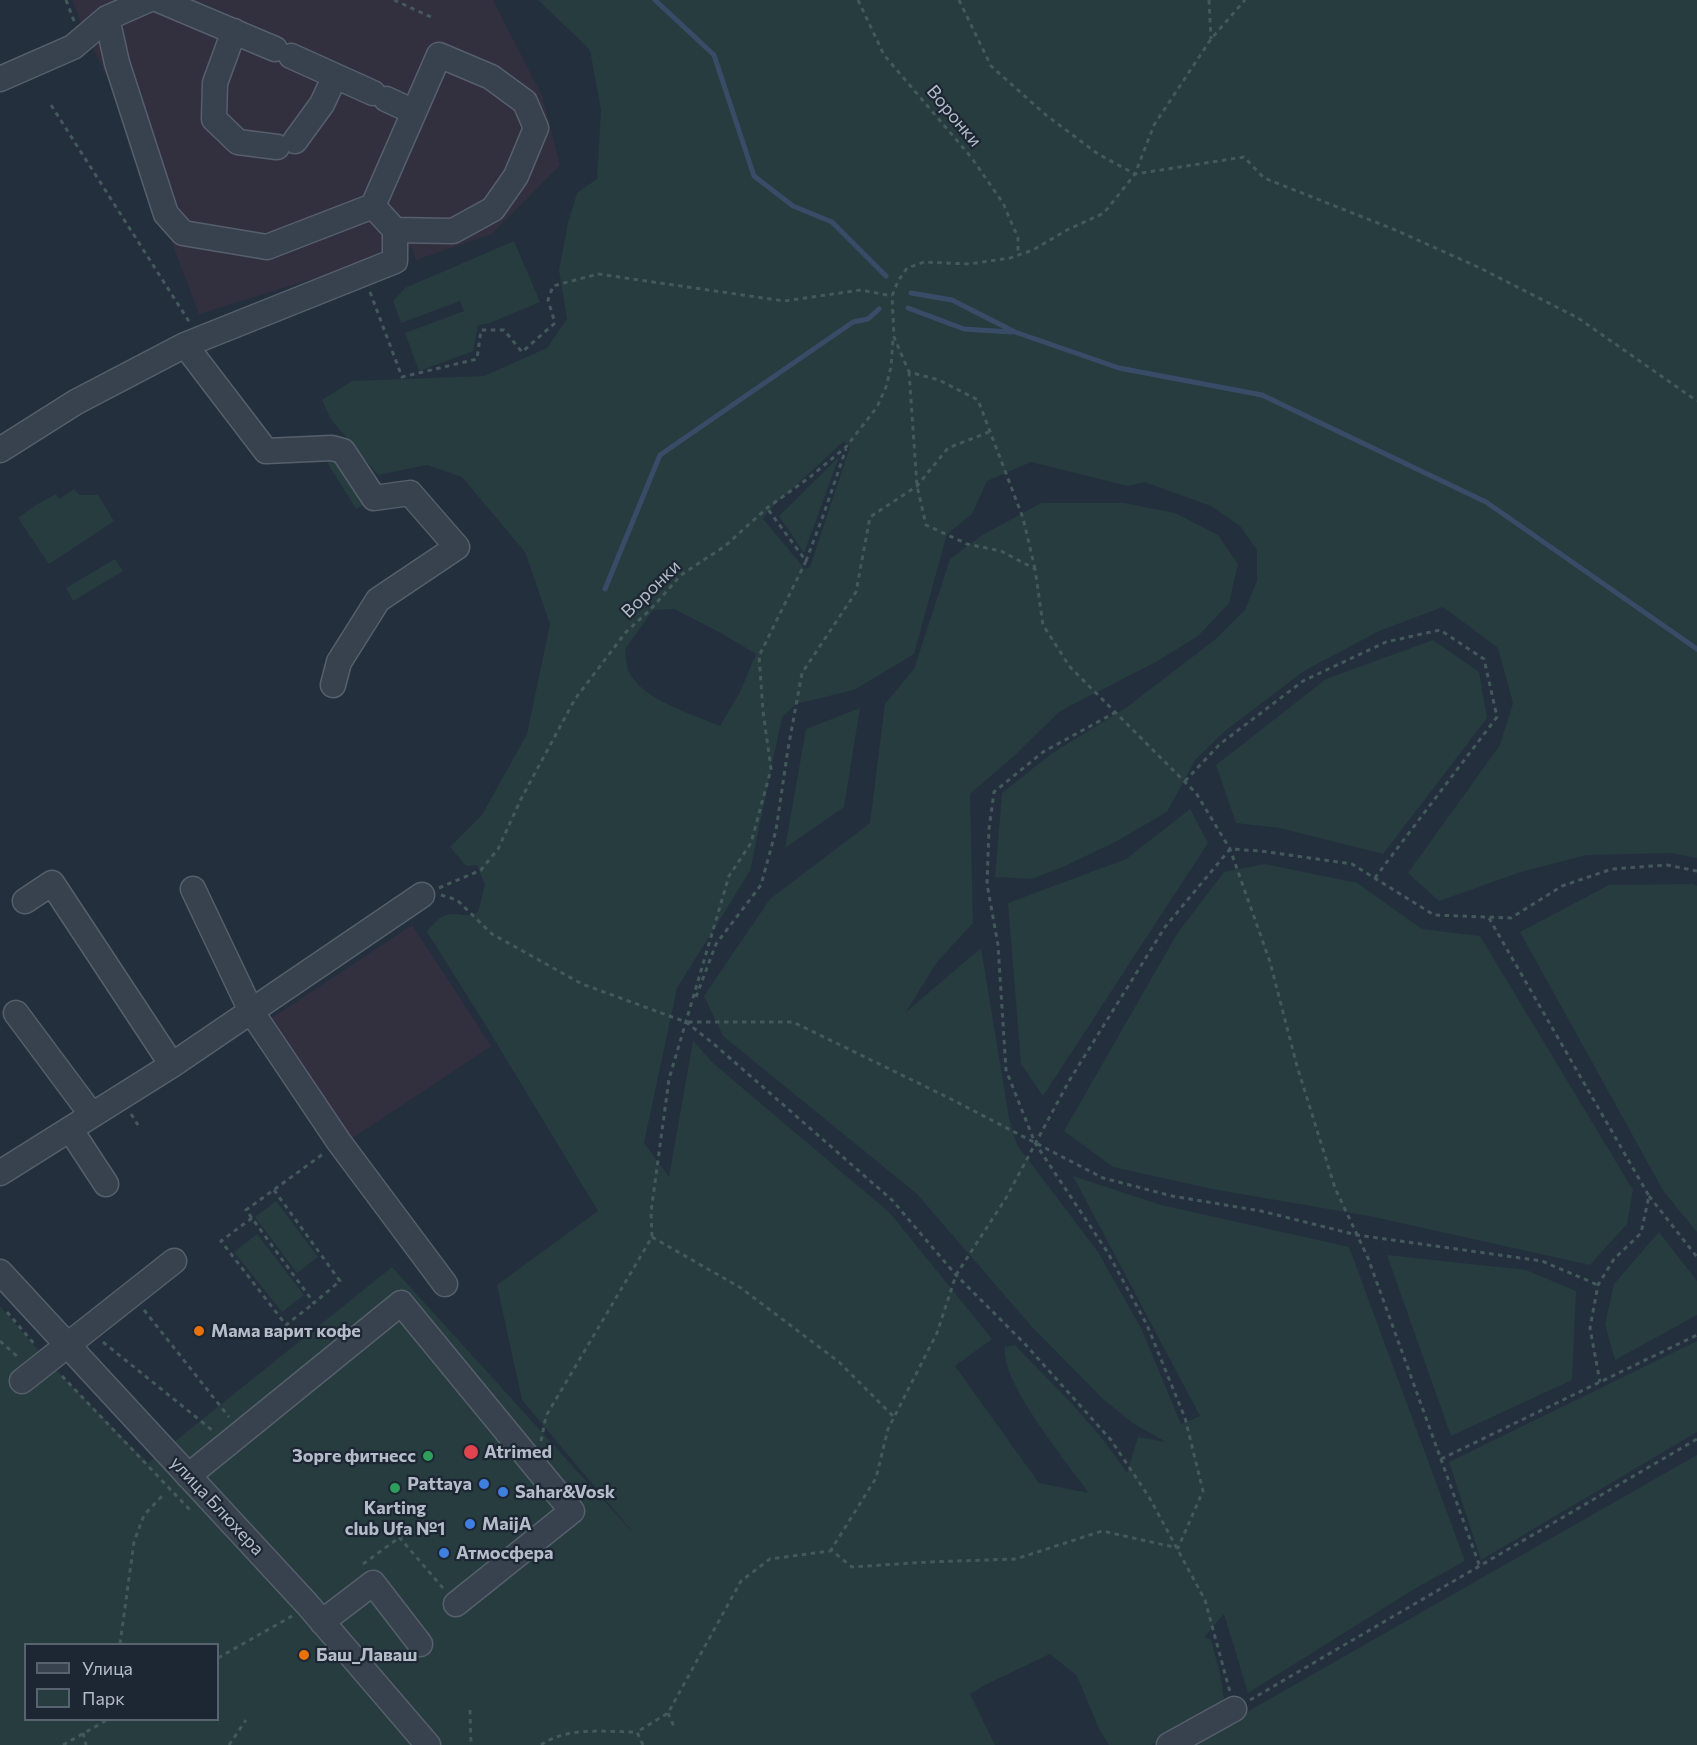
<!DOCTYPE html>
<html>
<head>
<meta charset="utf-8">
<style>
	body { margin:0 }
	#map { position:relative; width:1697px; height:1745px; overflow:hidden; background:#242f3e; font-family:Commissioner,sans-serif }
	canvas { display:block }
	.legend { position:absolute; left:24px; top:1643px; width:195px; height:78px; box-sizing:border-box; background:#1d2633; border:2px solid #59626f; margin:0; padding:8px 10px; list-style:none; font-size:18px; color:#b4bcc9 }
	.legend li { display:flex; align-items:center; gap:12px; height:30px }
	.legend b { width:30px; border:2px solid #59626f }
</style>
</head>
<body>
<div id="map">
<canvas width="1697" height="1745"></canvas>
<ul class="legend">
<li><b style="height:8px;background:#38414e"></b>Улица</li>
<li><b style="height:16px;background:#263c3f"></b>Парк</li>
</ul>
</div>
<script>
const g = document.querySelector('canvas').getContext('2d');
g.lineJoin = 'round';
function paint(path, color) { g.fillStyle = color; g.fill(path, 'evenodd'); }
function strokePath(path, color, width, dash) { g.strokeStyle = color; g.lineWidth = width; g.lineCap = dash ? 'butt' : 'round'; g.setLineDash(dash || []); g.stroke(path); }
function write(font, color, halo, rows, align = 'center') {
  g.font = font + ' Commissioner,sans-serif'; g.lineWidth = 4.5; g.setLineDash([]); g.textBaseline = 'middle'; g.strokeStyle = halo; g.fillStyle = color; for (const [text, x, y, turn = 0] of rows) {
    g.save(); g.translate(x, y); g.rotate((+turn || 0) * Math.PI / 180); g.textAlign = isNaN(turn) ? turn : align; if (halo) g.strokeText(text, 0, 0); g.fillText(text, 0, 0); g.restore();
  }
}
paint(new Path2D(`
	M72,0H493L542,96L560,165L492,234L416,260L412,248L199,314L119,102L85,32Z
	M412,925L491,1046L351,1139L272,1018Z`), '#32303f');
paint(new Path2D(`
	M538,0H1697V858L1672,853L1586,855L1521,872L1439,901L1408,873L1500,745L1513,703L1498,648L1443,607L1379,631L1304,671L1225,731L1195,760L1167,812L1115,842L1065,866L1032,879L995,877L1002,793L1051,754L1127,707L1217,638L1245,610L1257,581V550L1240,526L1211,506L1144,482L1128,486L1031,462L987,481L972,514L947,534L914,654L854,690L796,704L782,717L750,871L677,988L644,1143L669,1177L693,1041L713,1063L890,1213L992,1339L955,1366L1039,1483L1089,1493C1068,1464 1000,1382 1005,1347L1015,1345C1054,1386 1096,1425 1127,1473L1138,1437L1166,1442L1134,1424L1104,1400L1032,1327L917,1194L723,1036L704,996L770,899L870,823L885,704L914,669L950,559L981,536L1041,503H1124L1175,513L1218,535L1238,564L1229,603L1198,636L1156,662L1060,711L1014,756L970,794L973,923L937,962L906,1012L981,948L1009,1118L1017,1145L1098,1252L1142,1330L1181,1424L1200,1416L1073,1176L1161,1205L1349,1247L1465,1561L1416,1588L1248,1693L1224,1614L1204,1637L1211,1640L1220,1673L1224,1699L1204,1712L1191,1726L1151,1745H1109L1099,1729L1077,1676L1050,1654L985,1685L970,1694L995,1745H0V1306L53,1367L148,1463L392,1267L636,1536L522,1400L497,1285L598,1211L485,1024L427,932C435,922 441,914 454,914C466,914 465,918 478,912L485,885L477,865L466,866L450,847L482,815L527,734L550,624L525,552L462,477L427,465L378,475L330,418L322,400L352,381L484,376L547,348L567,319L559,270L568,223L577,193L597,179L601,110L590,50ZM844,441L850,447L810,567L805,569L763,519L767,512ZM674,609L719,632L756,654L740,692L720,726C693,714 642,700 629,672C626,666 626,656 625,649L653,610ZM26,1644H218V1720H26Z
	M514,241L540,302L490,323L478,325L473,351L419,371L405,333L464,311L460,301L401,323L393,301L405,288Z
	M332,456L366,503L356,509L328,464L329,459Z
	M839,457L804,553L779,516Z
	M74,489L79,495H98L114,521L49,564L18,518L36,505L56,494L59,499Z
	M115,559L123,571L73,601L66,588Z
	M1433,640L1479,672L1487,718L1383,854L1280,828L1236,823L1216,765L1326,679Z
	M860,708L844,807L785,848L806,729Z
	M1190,809L1208,843L1043,1096L1021,1064L1008,903L1126,859Z
	M1265,864L1357,883L1422,929L1480,936L1633,1190L1627,1224L1590,1265L1369,1216L1212,1189L1113,1167L1064,1131L1177,934L1224,872Z
	M1693,884L1697,886V1232L1664,1192L1520,932L1609,885Z
	M276,1201L318,1257L297,1273L255,1217Z
	M1659,1232L1697,1281V1315L1615,1360L1605,1324L1614,1284Z
	M257,1234L304,1295L282,1312L234,1252Z
	M1387,1255L1526,1270L1576,1291L1572,1380L1451,1436Z
	M1697,1341V1432L1481,1560L1449,1462Z
	M1697,1455V1745H1189Z`), '#263c3f');
strokePath(new Path2D(`
	M655,0L714,55L754,176L793,206L832,222L886,276
	M911,293L952,300L1015,332L1119,368L1262,395L1486,502L1697,649
	M908,308L964,329L1011,332
	M605,589L660,455L853,322L868,319L879,309`), '#394c67', 5);
const minor = new Path2D(`
	M159,0L275,49
	M234,31L215,83L214,119L238,142L277,147
	M291,56L373,93
	M0,79L73,47L107,18
	M386,99L414,112
	M295,141L322,104L335,76
	M373,206L439,55L491,77L525,102L536,128L516,176L493,209L453,231L395,230
	M185,345L266,451L332,448L343,451L374,498L410,493L457,547L378,600L339,662L333,685
	M0,450L76,402L185,345L395,261V230L373,206L267,247L183,233L166,214L117,63L107,18L148,0
	M193,889L251,1011L339,1142L445,1284
	M25,901L52,883L172,1065
	M16,1013L92,1115
	M70,1129L106,1184
	M0,1173L172,1065L422,895
	M0,1272L307,1604L428,1745
	M22,1381L174,1261
	M188,1476L401,1303L572,1511L456,1604
	M322,1622L373,1583L420,1644
	M1169,1745L1234,1709`);
strokePath(minor, '#565f6c', 27);
strokePath(new Path2D(`
	M66,0L74,21
	M394,0L431,17
	M858,0L884,55L971,157L1003,203L1018,238V254
	M959,0L991,66L1046,115L1098,154L1135,174L1244,157L1264,178L1393,229L1478,267L1578,318L1697,401
	M1209,0L1211,39
	M51,105L190,323
	M370,292L402,377L477,359L481,330H504L522,352L555,323L548,300L553,286L598,274L784,301L861,290L892,296
	M909,372L917,486L926,525L967,544L1001,551L1035,569L1043,625L1070,667L1196,793L1230,849L1270,962L1297,1066L1335,1188L1368,1258L1480,1567
	M806,561L823,516L846,449
	M1035,569L1023,518L978,400L939,380L909,372L894,337L892,296L898,281L907,268L924,262L969,264L1010,258L1033,250L1067,230L1104,213L1135,174L1154,125L1211,39L1245,0
	M1116,712L1043,752L994,792L989,829L987,884L998,945L1006,1070L1035,1143L1108,1253L1147,1325L1185,1418L1203,1491L1178,1548L1102,1531L1016,1559L928,1562L852,1567L831,1550L876,1478L888,1429L937,1333L956,1275L1006,1198L1069,1081L1165,927L1230,849L1261,851L1352,864L1434,915L1511,918L1562,886L1612,869L1667,865L1697,871
	M1185,781L1220,744L1303,681L1386,642L1440,630L1484,659L1497,717L1374,879
	M439,888L481,870L498,849L521,799L575,699L626,632L650,610L681,575L725,546L767,508L810,477L846,447L877,407L886,387L891,367L893,339
	M441,895L457,900L492,934L582,984L686,1022L715,1045L892,1200L956,1275L1025,1344L1111,1440L1149,1497L1205,1600L1230,1692
	M1489,918L1649,1196L1641,1233L1614,1259L1598,1285L1590,1328L1600,1382
	M696,997L716,944L761,885L776,830L788,749L802,673L856,592L870,517L917,486L948,448L989,432
	M688,1022H793L949,1098L1103,1178L1172,1196L1261,1211L1357,1235L1542,1261L1598,1285
	M131,1114L138,1125
	M274,1190L340,1281L314,1303L246,1210L323,1154
	M1649,1196L1697,1257
	M252,1218L221,1241L286,1325L314,1303
	M652,1237L741,1288L839,1362L894,1417
	M144,1310L229,1417
	M7,1312L36,1346
	M0,1341L19,1358
	M103,1342L212,1430
	M62,1376L192,1512
	M541,1441L546,1416L652,1237L651,1212L669,1079L729,876L751,843L771,769L763,711L759,656L806,561L767,508
	M1441,1459L1697,1335
	M399,1537L443,1588
	M363,1564L407,1532
	M120,1644L134,1542L144,1515L163,1495
	M218,1658L292,1616
	M1250,1700L1697,1439
	M470,1710L471,1745
	M668,1713L674,1727
	M83,1733L86,1745
	M63,1745L107,1720
	M229,1745L246,1720
	M541,1745C567,1726 606,1732 637,1732
	M643,1745L637,1732L668,1713L741,1581L770,1559L830,1551`), '#44595c', 3, [4.5, 4.5]);
strokePath(minor, '#38414e', 24);
for (const [x, y, r, color] of [
	[199,1331,6,"#e8710a"],
	[471,1452,8,"#e0444e"],
	[428,1456,6,"#2e9e5b"],
	[484,1484,6,"#3f7fe0"],
	[395,1488,6,"#2e9e5b"],
	[503,1492,6,"#3f7fe0"],
	[470,1524,6,"#3f7fe0"],
	[444,1553,6,"#3f7fe0"],
	[304,1655,6,"#e8710a"]
]) { const dot = new Path2D(); dot.arc(x, y, r, 0, 2 * Math.PI); g.fillStyle = color; g.fill(dot); strokePath(dot, '#1d2633', 2); }
write('18px', '#b4bcc9', '#1d2633', [
	["Воронки",954,116,50],
	["Воронки",651,589,-44],
	["улица Блюхера",217,1506,47]
]);
write('bold 18px', '#b4bcc9', '#1d2633', [
	["Мама варит кофе",211,1331],
	["Atrimed",484,1452],
	["Зорге фитнесс",416,1456,"right"],
	["Pattaya",472,1484,"right"],
	["Sahar&Vosk",515,1492],
	["Karting",395,1508,"center"],
	["club Ufa №1",395,1529,"center"],
	["MaijA",482,1524],
	["Атмосфера",456,1553],
	["Баш_Лаваш",316,1655]
], 'left');
</script>
</body>
</html>
